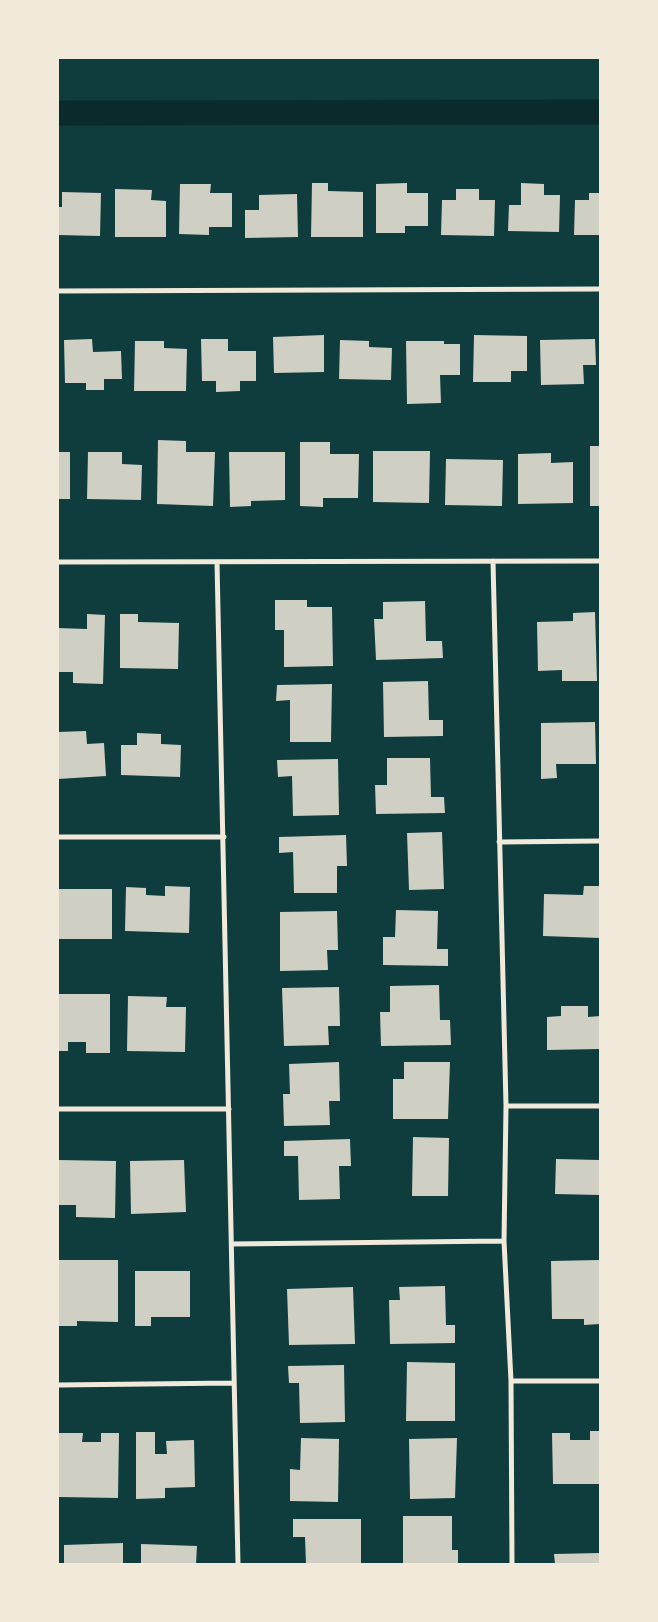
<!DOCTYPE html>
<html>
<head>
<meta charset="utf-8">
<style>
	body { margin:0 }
	#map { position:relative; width:658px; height:1622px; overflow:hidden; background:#0f3d3e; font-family:"IBM Plex Serif",serif }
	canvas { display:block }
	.frame { position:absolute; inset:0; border:59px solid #f1e9da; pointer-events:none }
</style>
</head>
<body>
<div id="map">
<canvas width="658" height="1622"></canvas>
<div class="frame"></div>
</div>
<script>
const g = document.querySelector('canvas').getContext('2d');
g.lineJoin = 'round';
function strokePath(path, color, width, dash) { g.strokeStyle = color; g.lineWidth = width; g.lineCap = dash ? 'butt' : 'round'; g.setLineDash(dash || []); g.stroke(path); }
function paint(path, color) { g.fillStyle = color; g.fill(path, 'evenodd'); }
strokePath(new Path2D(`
	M58,113L600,112`), '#0a2a2b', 25);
paint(new Path2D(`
	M312,183H328V191L363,192V237H311Z
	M407,183V193H428V226H405V233H376V184Z
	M521,183L544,184V195H560L559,232L508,231L509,205H521Z
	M180,184H211L210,193H232V227H209V235L179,234Z
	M115,189L152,190L151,200L166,201V237H115Z
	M456,189H479V200H495L494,236L441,235L442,200H456Z
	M62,192L101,193L100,236L58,235V207H62Z
	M589,193H600V235H574L575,200H589Z
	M297,194L298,237L245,238V210H259V195Z
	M324,335V372L274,373L273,337Z
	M474,335L527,336V371H511V382H473Z
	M92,339L93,352L121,351L122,379H104V390H86V383H65L64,340Z
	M201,339H228V351H256V381H240V391L216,392V381H202Z
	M595,339L596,365H583L584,384L541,385L540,340Z
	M340,340L369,341V347L392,348L391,380L339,379Z
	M135,341H164V348L187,349L186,391H134Z
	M406,341H444V344H460V375H440L441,403L407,404Z
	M158,440L186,441V452H215L213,506L157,504Z
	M300,442H330V454H359L358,498H323V507L300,506Z
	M590,446H600V506H590Z
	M373,451H430L429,503L373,502Z
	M58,452H70V499H58Z
	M88,452H122V464L142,465L141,500L87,499Z
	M229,452H285V500L251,501V506L230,507Z
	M551,453V463L573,462V503L518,504V454Z
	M446,459L503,460L502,506L445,505Z
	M275,600H307V607H332L333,666L284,667V630H275Z
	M425,601L426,641H442L443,658L376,660L374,619H383V602Z
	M595,612L597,681H562V670L538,671L537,622L573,621V613Z
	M87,614L105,615L103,684L73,683V672H58V628L87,629Z
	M120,614H138V622L179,623L178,669L120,668Z
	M428,681L429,720H443V736L384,737L383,682Z
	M332,684L331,742H290V700L276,701L277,685Z
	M595,722L596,764H556L557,778L541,779V723Z
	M86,731L87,744L104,743L106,776L58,779V732Z
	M137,733L161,734V744L181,745L180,777L121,775V745H137Z
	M387,758H430L431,797H444L445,813L376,814L375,785H387Z
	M338,759L339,815L293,816L292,776L278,777L277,760Z
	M442,832L444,889L409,890L407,833Z
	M346,835L347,866H337V893H294L293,852L279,853V837Z
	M165,886L190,887L189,933L125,931L126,887L146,888V895L165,896Z
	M584,886H600V938L543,936L544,894L583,895Z
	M58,889H112V939H58Z
	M396,910L438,911L437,949H448V966L383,965V937H395Z
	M337,911L338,950H327L328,970L280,971V912Z
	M439,985L440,1020H450L451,1045L381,1046L380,1012H390V986Z
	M339,987L340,1026H328L329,1045L284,1046L282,988Z
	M58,994H110V1053H86V1042H68V1051H58Z
	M128,996L167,997L166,1007H186L185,1052L127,1051Z
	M561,1006H588V1017L600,1016V1049L547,1050V1017L561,1016Z
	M339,1062L340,1101H329L330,1125L284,1126L283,1094H290L289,1064Z
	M404,1062H450L448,1119H393V1079H404Z
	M413,1137L449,1138L448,1196H412Z
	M350,1139L351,1166H339L340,1199L299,1200L298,1156H284V1141Z
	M556,1159L600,1160V1195L555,1194Z
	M58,1160L116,1161L115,1218L76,1217V1205H58Z
	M184,1160L186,1212L131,1214L130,1161Z
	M58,1260H118V1322L77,1321V1326H58Z
	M600,1260V1324L584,1325V1319H552L551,1261Z
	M135,1271H190V1317H151V1326H135Z
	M445,1286L446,1325H455V1343L390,1344L389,1300H400L399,1287Z
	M353,1287L355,1344L289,1345L287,1289Z
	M407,1362L455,1363V1421H406Z
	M344,1365L345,1422L300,1423L299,1383H289L288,1366Z
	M590,1431H600V1484H553L552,1433H570V1440H590Z
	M136,1432H155V1454H167L166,1441L194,1440L195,1487L165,1488V1498L136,1499Z
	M59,1433H83L82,1442H101V1433H119L118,1498L59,1497Z
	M301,1438L339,1439L338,1502L290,1501V1469L300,1470Z
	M457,1438L455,1498L410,1499L409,1439Z
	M403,1516H452V1550H458V1564H403Z
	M293,1519H361V1564H306L305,1537H293Z
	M123,1543V1564H64V1545Z
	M141,1544L197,1546L196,1564H141Z
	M600,1553V1564H555L554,1554Z`), '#cfcfc3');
strokePath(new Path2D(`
	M58,291L600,289
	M493,561L506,1106L504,1241L511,1381L512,1564
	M58,562L600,561
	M217,562C226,896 229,1230 238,1564
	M58,837H224
	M499,842L600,841
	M506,1106H600
	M58,1109H229
	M232,1244L504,1241
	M511,1381H600
	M58,1385L233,1383`), '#f1e9da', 5);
</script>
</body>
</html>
